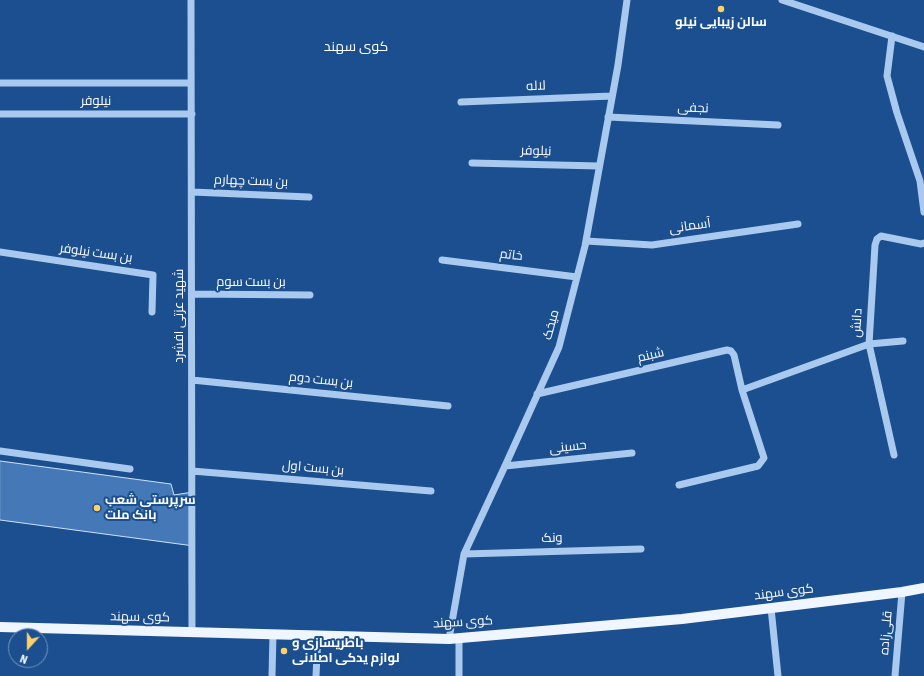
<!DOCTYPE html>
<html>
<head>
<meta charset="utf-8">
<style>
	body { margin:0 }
	#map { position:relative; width:924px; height:676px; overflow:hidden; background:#1b4f8f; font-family:"Source Sans 3",sans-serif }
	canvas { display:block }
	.north { position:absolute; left:8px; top:628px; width:40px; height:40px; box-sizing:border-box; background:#1b4f8f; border:1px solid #7695bc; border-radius:50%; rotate:201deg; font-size:11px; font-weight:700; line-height:16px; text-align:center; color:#fff }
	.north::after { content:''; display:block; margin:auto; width:14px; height:18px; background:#ffd166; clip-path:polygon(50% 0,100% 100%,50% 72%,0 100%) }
</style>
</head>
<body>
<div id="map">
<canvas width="924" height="676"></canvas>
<div class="north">N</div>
</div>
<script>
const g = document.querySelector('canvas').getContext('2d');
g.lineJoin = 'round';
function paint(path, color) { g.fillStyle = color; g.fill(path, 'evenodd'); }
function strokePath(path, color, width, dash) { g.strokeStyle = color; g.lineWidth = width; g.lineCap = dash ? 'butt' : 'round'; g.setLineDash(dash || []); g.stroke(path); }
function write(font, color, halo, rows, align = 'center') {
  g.font = font + ' "Source Sans 3",Cairo,sans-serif'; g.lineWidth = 4; g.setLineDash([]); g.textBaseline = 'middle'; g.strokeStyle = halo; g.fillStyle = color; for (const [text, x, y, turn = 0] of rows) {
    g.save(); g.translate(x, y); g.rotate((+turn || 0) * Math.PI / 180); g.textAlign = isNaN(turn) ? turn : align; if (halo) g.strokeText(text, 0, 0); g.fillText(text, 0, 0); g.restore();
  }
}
const building = new Path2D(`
	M0,461L171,484L174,495L193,492L194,546L0,520Z`);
paint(building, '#4478b7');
strokePath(building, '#cfe3fa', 1);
strokePath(new Path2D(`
	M191,0L192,632
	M782,0L924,47
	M892,36L887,76L897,113L920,181L924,212
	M0,83H191
	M461,102L612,96
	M0,114H192
	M608,117L778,125
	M472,163L599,166
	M192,192L309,197
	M586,241L652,245L798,224
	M0,252L153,275L152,312
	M442,260L577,277
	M192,294L310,295
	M192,380L448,406
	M742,390L869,344L903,341
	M537,394L727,350L731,351L734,355L742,390L764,458L758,466L679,485
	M0,451L130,469
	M894,455L869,344L875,245L877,239L881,236L921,244L924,243
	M505,466L632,453
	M192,471L431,491
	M464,554L641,549
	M771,608L778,676
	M449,639L464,554L505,466L559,347L585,246L618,65L627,0
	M272,676L273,634
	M316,676L318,635
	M459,676V638
	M895,676L902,592`), '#a9c9ee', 7);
strokePath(new Path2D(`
	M0,627L449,639L682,619L902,592L924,588`), '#f0f6ff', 10);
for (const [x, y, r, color] of [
	[721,9,4,"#ffd166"],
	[97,508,4,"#ffd166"],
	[284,651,4,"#ffd166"]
]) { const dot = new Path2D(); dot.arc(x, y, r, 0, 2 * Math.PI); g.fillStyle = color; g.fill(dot); strokePath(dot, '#1b4f8f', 1.5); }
write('bold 13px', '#fff', '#1b4f8f', [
	["سالن زیبایی نیلو",721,23,"center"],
	["سرپرستی شعب",105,501],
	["بانک ملت",105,516],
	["باطریسازی و",292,644],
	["لوازم یدکی اصلانی",292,659]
], 'left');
write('13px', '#fff', '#1b4f8f', [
	["لاله",536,87,-2],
	["نیلوفر",96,102],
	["نجفی",693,109,2],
	["نیلوفر",536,152,2],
	["بن بست چهارم",251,182,2],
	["آسمانی",690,227,-8],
	["بن بست نیلوفر",96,254,8],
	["خاتم",511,256,7],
	["بن بست سوم",251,283],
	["شهید عزتی افشرد",180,316,-90],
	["دانش",858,323,-87],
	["میخک",552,325,-75],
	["شبنم",651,356,-13],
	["بن بست دوم",321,381,6],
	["حسینی",568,448,-6],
	["بن بست اول",313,469,5],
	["ونک",552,539,-2],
	["کوی سهند",784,593,-7],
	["کوی سهند",140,618,1],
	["کوی سهند",463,623,-3],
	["قلی‌زاده",887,633,-85]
]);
write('14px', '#fff', '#1b4f8f', [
	["کوی سهند",356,48]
]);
</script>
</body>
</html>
